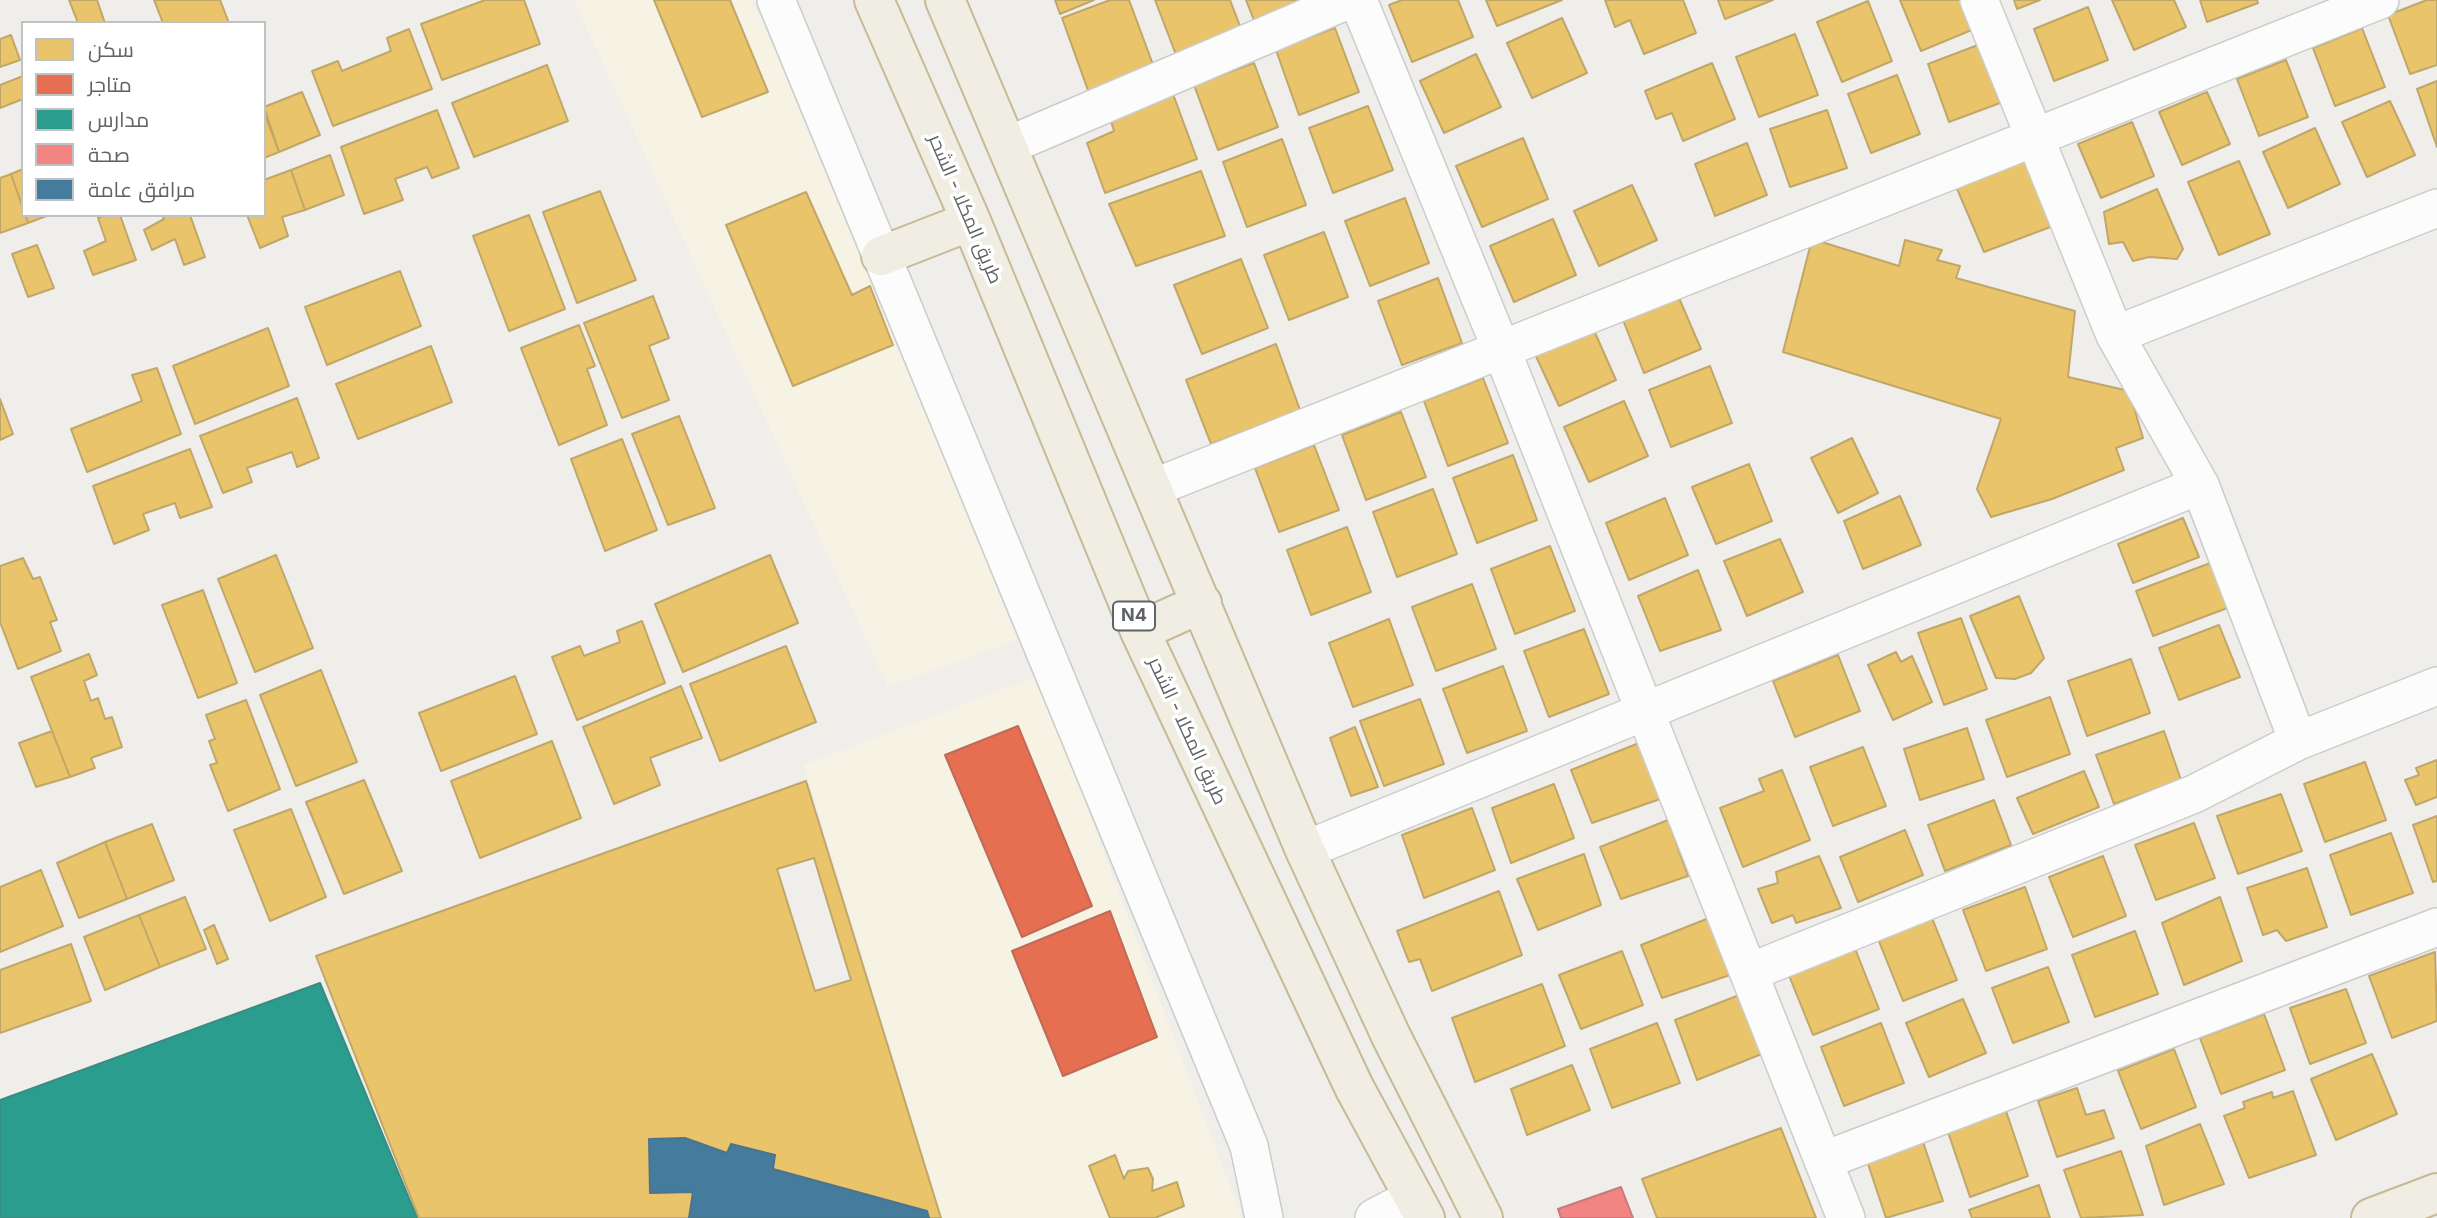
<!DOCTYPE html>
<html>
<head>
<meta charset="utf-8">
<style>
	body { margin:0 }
	#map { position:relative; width:2437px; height:1218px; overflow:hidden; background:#efeeea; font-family:Inter,Cairo,sans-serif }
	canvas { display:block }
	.legend { position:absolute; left:21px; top:21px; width:245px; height:196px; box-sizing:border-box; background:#fff; border:2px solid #bfc1c3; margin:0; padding:9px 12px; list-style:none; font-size:21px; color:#5f6368 }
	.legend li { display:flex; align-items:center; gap:14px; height:35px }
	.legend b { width:35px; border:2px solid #bfc1c3 }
</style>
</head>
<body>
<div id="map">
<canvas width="2437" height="1218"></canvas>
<ul class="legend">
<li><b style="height:19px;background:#e9c46a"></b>سكن</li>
<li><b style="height:19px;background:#e76f51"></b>متاجر</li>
<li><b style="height:19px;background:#2a9d8f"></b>مدارس</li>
<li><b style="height:19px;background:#f28482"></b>صحة</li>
<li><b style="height:19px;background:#457b9d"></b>مرافق عامة</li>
</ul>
</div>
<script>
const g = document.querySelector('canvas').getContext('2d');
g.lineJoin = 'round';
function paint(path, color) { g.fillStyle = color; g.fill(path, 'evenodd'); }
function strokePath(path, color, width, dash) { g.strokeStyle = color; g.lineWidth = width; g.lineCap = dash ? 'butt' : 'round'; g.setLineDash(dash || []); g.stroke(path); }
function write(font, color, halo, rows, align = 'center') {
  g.font = font + ' Inter,Cairo,sans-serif'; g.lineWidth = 7; g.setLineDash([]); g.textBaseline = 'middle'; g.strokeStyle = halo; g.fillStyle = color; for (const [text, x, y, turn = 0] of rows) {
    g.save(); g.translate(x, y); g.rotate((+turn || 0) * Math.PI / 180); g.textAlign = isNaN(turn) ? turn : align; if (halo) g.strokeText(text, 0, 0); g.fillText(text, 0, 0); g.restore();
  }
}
paint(new Path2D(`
	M574,0H752L1037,632L888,687Z
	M1037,676L1242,1218H942L804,765Z`), '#f7f3e4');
const homes = new Path2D(`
	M69,0H97L105,23H78Z
	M154,0H220L229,23H163Z
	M485,0H524L540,44L442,80L421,24Z
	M654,0H730L768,92L702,117Z
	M1055,0H1094L1060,14Z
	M1110,0H1129L1155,70L1090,96L1062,18Z
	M1155,0H1230L1243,34L1178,60Z
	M1246,0H1321L1257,28Z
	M1402,0H1458L1473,37L1412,62L1389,5Z
	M1486,0H1562L1497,26Z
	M1605,0H1683L1696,33L1644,54L1630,20L1615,27Z
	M1718,0H1773L1725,19Z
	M1900,0H1962L1974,29L1921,51Z
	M2014,0H2040L2017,9Z
	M2112,0H2174L2186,27L2134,50Z
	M2200,0H2257L2258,3L2207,22Z
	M2427,0H2437V65L2410,74L2388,15Z
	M1868,1L1892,61L1842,82L1817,22Z
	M2088,7L2108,60L2054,81L2034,29Z
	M1562,18L1587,73L1532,98L1507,43Z
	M1335,28L1359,92L1299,115L1276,50Z
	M2362,28L2385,87L2335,106L2313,48Z
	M409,29L432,89L333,126L312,71L338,61L342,71L391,51L387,38Z
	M1795,34L1818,95L1759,117L1736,57Z
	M11,35L20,60L0,67V39Z
	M1978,45L2000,103L1949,122L1928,64Z
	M1476,54L1501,107L1444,133L1420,81Z
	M2286,60L2308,117L2259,136L2237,79Z
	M1254,63L1278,127L1218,150L1194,85Z
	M1712,63L1735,119L1683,141L1672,113L1656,119L1645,91Z
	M547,65L568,121L474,157L452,103Z
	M1897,75L1920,134L1871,153L1848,94Z
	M23,76V99L0,108V85Z
	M2437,81V147L2417,89Z
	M302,92L320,135L279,152L264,107Z
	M2207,92L2230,144L2182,165L2159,112Z
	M1173,94L1197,159L1105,193L1087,143L1114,131L1110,118Z
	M2390,101L2415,155L2367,177L2342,122Z
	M1368,106L1393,170L1333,193L1309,128Z
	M437,110L459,168L432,178L427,167L395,179L403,200L364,214L341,147Z
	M1827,110L1847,168L1790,187L1770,129Z
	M264,112L279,152L264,158Z
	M2132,122L2154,176L2101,198L2078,144Z
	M2315,128L2340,184L2288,208L2263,152Z
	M1523,138L1548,199L1482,227L1456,166Z
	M1282,139L1306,205L1247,227L1223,162Z
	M1747,143L1767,195L1715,216L1695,164Z
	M330,155L344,195L305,210L291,170Z
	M2026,156L2053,226L1984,252L1955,184Z
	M2239,161L2270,234L2219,255L2188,182Z
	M23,169V208L11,174Z
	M291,170L305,210L282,217L288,236L260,248L247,215H264V180Z
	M1201,171L1225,236L1136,266L1109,204Z
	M11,174L28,223L0,233V178Z
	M1632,185L1657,240L1599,266L1574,211Z
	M2157,189L2183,249L2177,259L2149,257L2133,261L2123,242L2109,244L2104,212Z
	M600,191L636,280L577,303L543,212Z
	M806,192L852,295L870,286L893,345L793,386L726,225Z
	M1405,198L1429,263L1370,286L1345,221Z
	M25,215H49L28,223Z
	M105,215H120L136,260L93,275L84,251L106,241L98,218Z
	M162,215H190L205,257L184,265L175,239L152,250L144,230L164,219Z
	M529,215L565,309L509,331L473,236Z
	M1553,219L1576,275L1514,302L1490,246Z
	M1324,232L1348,297L1289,320L1264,255Z
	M1812,239L1899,266L1905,240L1942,250L1937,260L1960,266L1956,278L2075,311L2068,377L2129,391L2143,438L2116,448L2124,470L2052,499L1991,517L1977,489L2001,419L1783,352Z
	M37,245L54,288L28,297L12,254Z
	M1241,259L1268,328L1202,354L1174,285Z
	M400,271L421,326L327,365L305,307Z
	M1438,278L1462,343L1402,365L1378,301Z
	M1676,291L1701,349L1644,373L1621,315Z
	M653,296L669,338L649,346L669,400L622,418L584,323Z
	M579,325L595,366L587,369L607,425L559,445L521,348Z
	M1592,326L1616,380L1559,406L1534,352Z
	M268,328L289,386L195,424L173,366Z
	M1276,344L1300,410L1211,444L1186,380Z
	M431,346L452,402L358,439L336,384Z
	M1710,366L1732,423L1671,447L1649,390Z
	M157,368L181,434L87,472L71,429L142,401L132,375Z
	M1483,378L1508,443L1448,466L1424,401Z
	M297,398L319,458L297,467L292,452L247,468L252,482L223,493L200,436Z
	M0,399L13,434L0,440Z
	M1624,401L1648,456L1589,482L1564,427Z
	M1401,412L1426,477L1366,500L1342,435Z
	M679,416L715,508L668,525L632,434Z
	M1852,438L1878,493L1838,513L1811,458Z
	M622,439L657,530L605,551L571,459Z
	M1314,445L1339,510L1279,532L1255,468Z
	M190,449L212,507L180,518L175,503L143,514L149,530L114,544L93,486Z
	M1513,455L1537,520L1477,543L1453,478Z
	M1749,464L1772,521L1716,544L1692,487Z
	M1433,489L1457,554L1397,577L1373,512Z
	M1900,496L1921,545L1863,569L1844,521Z
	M1665,498L1688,555L1629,580L1606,523Z
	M2183,518L2199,557L2133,583L2118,544Z
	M1347,527L1371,592L1311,615L1287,550Z
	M1780,539L1803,592L1747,616L1724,561Z
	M1550,546L1575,611L1515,634L1491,569Z
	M276,555L313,648L255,672L218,579Z
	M770,555L798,623L683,672L655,604Z
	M23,558L33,579L40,577L57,620L50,622L61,651L18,669L0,622V566Z
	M2213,562L2230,607L2153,636L2136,591Z
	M1698,570L1721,630L1660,651L1638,596Z
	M1472,584L1496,649L1436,671L1412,607Z
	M203,590L237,683L198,698L162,605Z
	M2019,596L2044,658L2031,673L2015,679L1996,678L1970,616Z
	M1961,618L1987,689L1944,705L1918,633Z
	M1389,619L1413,685L1353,707L1329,643Z
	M642,621L665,683L577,720L552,657L580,646L584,656L620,642L617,631Z
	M2219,625L2240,677L2179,700L2159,648Z
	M1584,629L1609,694L1549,717L1524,651Z
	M786,646L816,722L720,761L690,684Z
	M1896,652L1901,662L1912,656L1932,702L1893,720L1868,665Z
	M89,654L97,675L84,681L91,701L98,698L105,719L112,717L122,747L91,758L95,768L70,777L31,677Z
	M1838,655L1860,711L1795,737L1773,681Z
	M2131,659L2150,713L2087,736L2068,681Z
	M1503,666L1527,731L1467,753L1443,689Z
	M321,670L357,762L296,786L260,695Z
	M515,676L537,734L441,771L419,713Z
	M681,686L702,738L650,758L660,785L614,804L583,727Z
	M2050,697L2070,754L2007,777L1986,720Z
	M1420,699L1444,764L1384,786L1360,721Z
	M246,700L280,789L228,811L210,765L217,763L209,741L215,739L206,715Z
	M1355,727L1378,787L1351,796L1330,738Z
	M1967,728L1984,779L1920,800L1904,749Z
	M52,731L70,777L36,787L19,743Z
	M2164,731L2181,780L2114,804L2096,755Z
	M552,741L581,818L480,858L451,781Z
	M1639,743L1660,799L1592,823L1571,770Z
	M1863,747L1886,806L1833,826L1810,767Z
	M2437,760V797L2416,805L2405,780L2419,775L2416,768Z
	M2365,762L2386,820L2325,842L2304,784Z
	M1782,770L1810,840L1743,867L1720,808L1764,791L1759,779Z
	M2084,771L2099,807L2033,834L2017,798Z
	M364,780L402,871L344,894L306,802Z
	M806,781L941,1218H419L316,956Z
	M1554,784L1574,838L1511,863L1492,808Z
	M2281,794L2302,851L2238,874L2217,816Z
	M1994,800L2011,845L1945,871L1928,825Z
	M1472,808L1495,870L1424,898L1402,835Z
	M291,809L326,897L270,921L234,830Z
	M2437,816V881L2433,882L2413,825Z
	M1668,820L1688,876L1621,899L1600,847Z
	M2194,823L2215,878L2156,900L2135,845Z
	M152,824L174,880L127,899L105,842Z
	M1905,830L1923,875L1858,902L1840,857Z
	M2391,833L2413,893L2351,915L2330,855Z
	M105,842L127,899L79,918L57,863Z
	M1584,854L1601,905L1538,930L1517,879Z
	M1819,856L1841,908L1796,923L1793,915L1772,923L1758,889L1778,883L1776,872Z
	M2103,856L2126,916L2073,937L2049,877Z
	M814,858L851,980L815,991L777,869Z
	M2307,868L2327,927L2286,941L2277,930L2263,935L2247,888Z
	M41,870L63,926L0,952V887Z
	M2025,887L2047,949L1986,971L1963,910Z
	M1499,891L1522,955L1432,991L1420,959L1409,962L1397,931Z
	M185,897L206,949L160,967L139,915Z
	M2220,897L2242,961L2184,985L2162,923Z
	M139,915L160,967L105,990L84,937Z
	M1709,918L1730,975L1662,998L1641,945Z
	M1932,918L1957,980L1903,1001L1878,939Z
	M214,925L228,959L217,964L204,930Z
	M2135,931L2158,994L2095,1017L2072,955Z
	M71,944L91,1001L0,1033V970Z
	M1854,946L1879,1009L1813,1035L1788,973Z
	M1622,951L1643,1005L1581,1029L1559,975Z
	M2435,952L2437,1021L2392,1038L2369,976Z
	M2048,967L2069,1022L2013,1043L1992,988Z
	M1542,984L1565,1046L1475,1082L1452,1018Z
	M2346,989L2366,1043L2310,1064L2290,1008Z
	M1742,994L1764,1053L1697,1080L1675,1020Z
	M1963,999L1986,1053L1929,1077L1906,1023Z
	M2264,1014L2285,1070L2221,1094L2200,1038Z
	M268,1020L273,1030L283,1027L360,1218H312L267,1112L8,1214L10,1218H0V1170L253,1070L237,1032Z
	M1657,1023L1680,1083L1612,1108L1590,1049Z
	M1881,1023L1904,1083L1844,1106L1821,1047Z
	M2174,1049L2196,1107L2141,1129L2118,1071Z
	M2372,1054L2397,1114L2336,1140L2311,1079Z
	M1572,1065L1590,1110L1527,1135L1511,1089Z
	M2077,1088L2086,1115L2104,1110L2114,1138L2057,1157L2038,1101Z
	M2293,1091L2316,1155L2249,1178L2224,1116L2245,1108L2243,1102L2272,1092L2273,1098Z
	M2006,1111L2028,1176L1970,1197L1948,1132Z
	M2200,1124L2224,1184L2164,1205L2146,1146Z
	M1781,1128L1816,1218H1657L1642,1179Z
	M258,1137L291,1218H90L86,1206Z
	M1923,1142L1943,1201L1886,1218L1867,1161Z
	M2121,1151L2143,1215L2081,1218L2064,1170Z
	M1115,1155L1124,1179L1128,1171L1148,1168L1153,1179L1152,1191L1177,1182L1184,1206L1155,1218H1110L1089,1166Z
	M2039,1185L2050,1218H1972L1969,1210Z`);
paint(homes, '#e9c46a');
strokePath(homes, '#c0a769', 2);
const shops = new Path2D(`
	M1018,726L1092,906L1022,937L945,755Z
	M1110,911L1157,1037L1063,1076L1012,951Z`);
paint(shops, '#e76f51');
strokePath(shops, '#be6b58', 2);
const schools = new Path2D(`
	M320,983L417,1218H0V1100Z`);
paint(schools, '#2a9d8f');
strokePath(schools, '#3a8c83', 2);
const health = new Path2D(`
	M1621,1187L1633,1218H1561L1558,1209Z`);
paint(health, '#f28482');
strokePath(health, '#c67a7a', 2);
const public = new Path2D(`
	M685,1138L727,1153L731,1144L775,1155L773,1169L927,1211L929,1218H689L693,1192L650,1193L649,1139Z`);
paint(public, '#457b9d');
strokePath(public, '#4d748d', 2);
const minor = new Path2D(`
	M776,0L1249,1146L1264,1218
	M1358,0L1502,351L1846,1218
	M1979,0L2115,335L2200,485L2298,741
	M1007,146L1348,0
	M2115,335L2437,208
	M1153,488L2380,0
	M1305,850L2200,485
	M1750,972L2194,794L2298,741L2437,686
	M1825,1160L2437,927
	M1374,1218L1414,1197`);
const highway = new Path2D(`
	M874,0L971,221L1140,631L1354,1087L1425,1218
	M945,0L1305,850L1391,1036L1483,1218
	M881,256L971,221
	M1140,631L1202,603
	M2371,1218L2437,1193`);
strokePath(minor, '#cbcccc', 40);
strokePath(highway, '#c8b996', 42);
strokePath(minor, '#fdfcfc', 37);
strokePath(highway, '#f0ede3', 38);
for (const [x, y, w] of [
	[1134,616,42]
]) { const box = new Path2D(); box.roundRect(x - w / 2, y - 14.5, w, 29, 5); g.fillStyle = '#fff'; g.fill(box); strokePath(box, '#5f6368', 2); }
write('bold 18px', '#5f6368', null, [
	["N4",1134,616]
]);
write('19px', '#5f6368', '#fff', [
	["طريق المكلا - الشحر",965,209,67],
	["طريق المكلا - الشحر",1187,731,65]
]);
</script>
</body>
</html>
